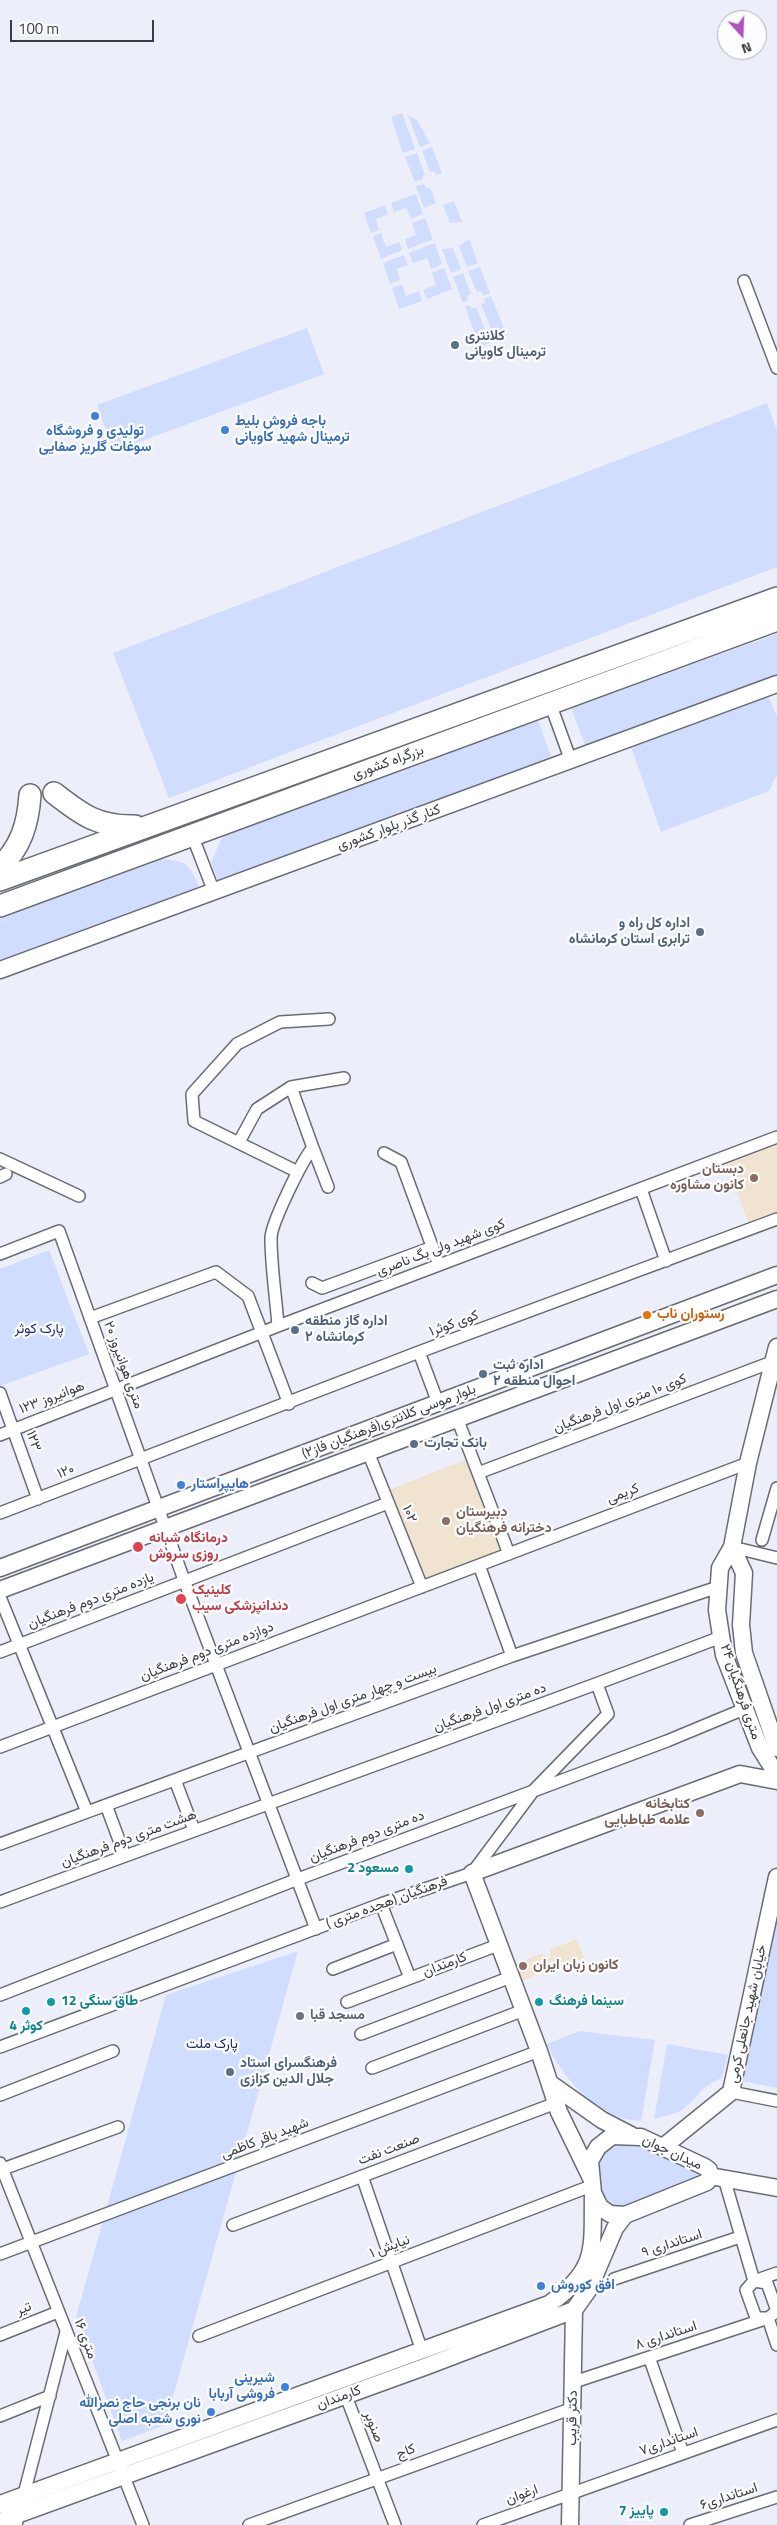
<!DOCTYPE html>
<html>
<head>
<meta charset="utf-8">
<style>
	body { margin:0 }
	#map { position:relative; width:777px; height:2525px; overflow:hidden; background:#eceff9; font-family:"Titillium Web",sans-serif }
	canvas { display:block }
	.north { position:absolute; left:717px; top:10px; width:50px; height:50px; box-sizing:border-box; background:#fcfdff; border:1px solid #afb0b3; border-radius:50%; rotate:160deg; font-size:14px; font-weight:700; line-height:20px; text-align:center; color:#3b3c40 }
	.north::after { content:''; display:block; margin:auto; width:18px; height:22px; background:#b052bb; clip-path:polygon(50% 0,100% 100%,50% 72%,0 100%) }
	.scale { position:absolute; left:10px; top:20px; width:144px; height:22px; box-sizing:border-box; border:2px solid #3b3c40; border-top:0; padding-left:6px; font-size:15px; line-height:18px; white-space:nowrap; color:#3b3c40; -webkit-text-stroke:4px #fcfdff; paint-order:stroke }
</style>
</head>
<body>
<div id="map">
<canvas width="777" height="2525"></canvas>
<div class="north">N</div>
<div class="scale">100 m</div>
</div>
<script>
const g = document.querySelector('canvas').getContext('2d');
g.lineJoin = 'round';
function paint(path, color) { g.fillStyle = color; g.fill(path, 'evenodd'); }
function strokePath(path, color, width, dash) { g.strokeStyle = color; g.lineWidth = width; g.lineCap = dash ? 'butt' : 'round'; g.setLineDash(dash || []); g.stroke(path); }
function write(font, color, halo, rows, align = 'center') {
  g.font = font + ' "Titillium Web",Vazirmatn,sans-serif'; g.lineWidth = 4.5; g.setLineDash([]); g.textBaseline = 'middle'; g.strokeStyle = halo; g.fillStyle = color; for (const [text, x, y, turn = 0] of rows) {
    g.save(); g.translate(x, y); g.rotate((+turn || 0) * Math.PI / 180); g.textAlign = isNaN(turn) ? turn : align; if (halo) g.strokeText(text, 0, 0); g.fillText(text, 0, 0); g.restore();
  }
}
paint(new Path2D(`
	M777,1144V1212L748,1222L726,1163Z
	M468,1459L504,1552L423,1582L388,1490Z
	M577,1939L584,1958L556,1968L555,1966L520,1982L513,1964L543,1953L546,1960L551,1958L549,1950Z`), '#f0e4d0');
paint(new Path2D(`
	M402,113L415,149L403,153L391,117Z
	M408,115L417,120L430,143L420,147Z
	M432,147L442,173L436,175L434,171L430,172L422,151Z
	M417,153L425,175L422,176L423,179L415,182L405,157Z
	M424,184L426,188L430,187L436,203L424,208L416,186Z
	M416,194L423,214L411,219L406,208L394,212L391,203Z
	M454,201L462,222L450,223L443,205Z
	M385,205L388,214L376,219L379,230L371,233L364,213Z
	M425,218L433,239L408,249L405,239L416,235L412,223Z
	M381,233L386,247L399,242L402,250L381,259L373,236Z
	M469,239L478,263L467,267L459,246Z
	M435,243L442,264L431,269L427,258L413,263L409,253Z
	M453,248L461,269L451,273L442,249Z
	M404,255L408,265L397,269L400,280L390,284L383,263Z
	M480,267L490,293L483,296L481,291L477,292L468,271Z
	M444,268L452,289L427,299L423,290L436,285L432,273Z
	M463,273L471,294L467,296L468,300L463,303L453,277Z
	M402,285L406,296L419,291L422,301L399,309L392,288Z
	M491,296L507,336L496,341L481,304L485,303L484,299Z
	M470,305L472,309L476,307L490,343L480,347L465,307Z
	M307,328L324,374L114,451L97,405Z
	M767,403L777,431V567L169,798L113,653Z
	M777,634V678L586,747L571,708Z
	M767,692L777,717V774L769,791L661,832L630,744Z
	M538,720L554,764L220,886L211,862L224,834Z
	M163,859C187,861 190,865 199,887L0,960V919Z
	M49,1250L89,1354L0,1386V1269Z
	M777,1921V2088L742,2081Z
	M298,1951L165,2425L122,2441L76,2317L166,1995Z
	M580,2031L655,2040L641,2121C634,2120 625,2120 618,2117C587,2105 560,2073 547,2044Z
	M667,2044L728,2055L722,2078C701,2086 700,2095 685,2108C678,2114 663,2116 654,2119Z
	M634,2137L707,2176L625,2212L602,2205L593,2161L600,2148Z`), '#d1ddfe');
const street = new Path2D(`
	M744,281L777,368
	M550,703L571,761
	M192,835L214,892
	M239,1142L257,1109L291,1087
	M313,1148L328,1187
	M384,1153L401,1162L439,1265
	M0,1159L79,1196
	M298,1172L194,1121L192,1094L237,1044L280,1022L329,1019
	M0,1177L6,1174
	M641,1189L666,1261
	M0,1254L59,1231L184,1580L316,1929
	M312,1283L322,1288L433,1247
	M90,1318L216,1272L248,1296L289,1404
	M278,1326C276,1297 271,1267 271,1238C271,1224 303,1158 313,1148L291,1087L344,1078
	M419,1352L438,1403
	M0,1393L38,1499
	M457,1418L509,1554
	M0,1435L278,1326L777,1137
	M368,1452L422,1587
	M478,1473L772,1362
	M0,1513L419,1352L777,1219
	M762,1540L777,1488
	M732,1547L777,1558
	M479,1565L512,1656
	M0,1597L87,1812
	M0,1652L388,1503
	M0,1747L748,1463
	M175,1780L194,1830
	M106,1805L125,1856
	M0,1844L512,1656L718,1587
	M0,1902C240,1813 482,1728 721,1637
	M381,1904L410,1978
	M333,1969L397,1944
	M0,1995L298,1879L667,1741L744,1709
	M347,2002L498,1945
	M361,2034L511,1977
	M0,2047L381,1904L472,1873L534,1790L608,1714L597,1684
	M372,2068L524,2010
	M731,2092L777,2101
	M0,2095L113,2051
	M0,2163L143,2525
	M0,2170L118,2127
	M362,2176L422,2351
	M724,2178L754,2281L777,2273
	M233,2225L556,2103
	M0,2254L539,2051
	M614,2279L740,2237
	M768,2318L777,2345
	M0,2335L58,2312
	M199,2336L591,2186
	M649,2357L683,2453
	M574,2382L768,2318L777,2311L767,2283L754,2281L746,2290L756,2318H768
	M346,2396L395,2525
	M0,2416L50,2396
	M16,2525L66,2332
	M249,2525L573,2408
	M483,2525L777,2420
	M690,2525L777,2497`);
const secondary = new Path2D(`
	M0,970L777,684
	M777,1347L748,1463L732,1547L720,1568L717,1610L724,1655L760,1748L777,1775
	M732,1547L744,1573L741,1625L744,1653L777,1748
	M0,1568L777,1275
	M0,1590L777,1299
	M551,2084L602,2120L631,2135
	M612,2136L641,2137L705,2167L709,2170L710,2176L707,2182L625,2215L610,2214L600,2207L593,2193L590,2161L598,2147Z
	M663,2147L731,2092L777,1877
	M710,2176L777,2188
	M591,2178L559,2112L539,2051L472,1873L740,1774L777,1781
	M0,2504L549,2304C599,2269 592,2248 593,2193
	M0,2521L427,2366L574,2310L589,2289L615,2228L625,2215
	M570,2525L574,2310`);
const highway = new Path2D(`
	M54,793C82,815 98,827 135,826
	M0,867C21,847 28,824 30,795
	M0,880L777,598
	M0,906L777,620`);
strokePath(street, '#696c74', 14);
strokePath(secondary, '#696c74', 19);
strokePath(highway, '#696c74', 24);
strokePath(street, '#fff', 11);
strokePath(secondary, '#fff', 16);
strokePath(highway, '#fff', 21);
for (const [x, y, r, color] of [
	[455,345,5,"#5c6f8a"],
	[95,416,5,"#3f7fe0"],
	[225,430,5,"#3f7fe0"],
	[700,932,5,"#5c6f8a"],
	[754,1178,5,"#8d6e63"],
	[647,1315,5,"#e8710a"],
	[295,1330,5,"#5c6f8a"],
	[483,1374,5,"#5c6f8a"],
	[414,1444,5,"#5c6f8a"],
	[181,1485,5,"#3f7fe0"],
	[446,1521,5,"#8d6e63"],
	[138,1547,6,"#e0444e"],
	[181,1599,6,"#e0444e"],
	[700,1813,5,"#8d6e63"],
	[409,1869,5,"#0f9aa8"],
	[523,1966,5,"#8d6e63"],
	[51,2002,5,"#0f9aa8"],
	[539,2002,5,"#0f9aa8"],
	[26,2011,5,"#0f9aa8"],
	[300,2016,5,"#6b7280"],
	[230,2072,5,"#5c6f8a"],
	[541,2286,5,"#3f7fe0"],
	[285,2387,5,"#3f7fe0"],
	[211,2412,5,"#3f7fe0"],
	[664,2512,5,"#0f9aa8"]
]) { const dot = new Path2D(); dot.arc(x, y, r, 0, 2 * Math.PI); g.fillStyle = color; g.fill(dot); strokePath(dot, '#fcfdff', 2); }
write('bold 14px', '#4e5e75', '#fcfdff', [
	["کلانتری",465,337],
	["ترمینال کاویانی",465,353],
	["اداره کل راه و",690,924,"right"],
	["ترابری استان کرمانشاه",690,940,"right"],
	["اداره گاز منطقه",305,1322],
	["۲ کرمانشاه",305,1338],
	["اداره ثبت",493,1366],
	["احوال منطقه ۲",493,1382],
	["بانک تجارت",424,1444],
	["فرهنگسرای استاد",240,2064],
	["جلال الدین کزازی",240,2080]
], 'left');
write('bold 14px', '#366cbe', '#fcfdff', [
	["باجه فروش بلیط",235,422],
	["ترمینال شهید کاویانی",235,438],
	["توليدی و فروشگاه",95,432,"center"],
	["سوغات گلريز صفايی",95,448,"center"],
	["هایپراستار",191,1485],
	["افق کوروش",551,2286],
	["شیرینی",275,2379,"right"],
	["فروشی آربابا",275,2395,"right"],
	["نان برنجی حاج نصرالله",201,2404,"right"],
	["نوری شعبه اصلی",201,2420,"right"]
], 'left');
write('14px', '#3b3c40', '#fcfdff', [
	["بزرگراه کشوری",388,763,-20],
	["کنار گذر بلوار کشوری",389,828,-20],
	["کوی شهید ولی بگ ناصری",441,1248,-21],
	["کوی کوثر۱",454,1324,-20],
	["۲۰ متری هوانیروز",123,1365,70],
	["۱۲۳ هوانیروز",52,1398,-21],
	["کوی ۱۰ متری اول فرهنگیان",620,1404,-21],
	["بلوار موسی کلانتری(فرهنگیان فاز۲)",389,1422,-21],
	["۱۲۳",33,1441,71],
	["۱۲۰",66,1472,-21],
	["کریمی",623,1494,-21],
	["۱۰۲",409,1514,68],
	["یازده متری دوم فرهنگیان",91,1601,-21],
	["دوازده متری دوم فرهنگیان",207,1652,-21],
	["۲۴ متری فرهنگیان",740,1692,71],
	["بیست و چهار متری اول فرهنگیان",353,1699,-20],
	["ده متری اول فرهنگیان",490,1708,-20],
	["ده متری دوم فرهنگیان",367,1837,-21],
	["هشت متری دوم فرهنگیان",129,1839,-20],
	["فرهنگیان (هجده متری )",387,1903,-20],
	["کارمندان",445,1965,-21],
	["خیابان شهید جانعلی کرمی",748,2014,-78],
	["شهید باقر کاظمی",265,2139,-21],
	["صنعت نفت",389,2150,-21],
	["میدان جوان",672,2153,25],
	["استانداری ۹",672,2244,-18],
	["نیایش ۱",390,2247,-21],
	["تیر",24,2309,-22],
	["استانداری ۸",666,2336,-18],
	["۱۶ متری",85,2339,69],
	["کارمندان",339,2398,-20],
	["دکتر قریب",573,2418,-89],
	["صنوبر",373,2427,69],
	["استانداری۷",669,2442,-19],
	["کاج",406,2452,-20],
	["ارغوان",522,2495,-20],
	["استانداری۶",729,2497,-18]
]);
write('bold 14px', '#785e54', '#fcfdff', [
	["دبستان",744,1170],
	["کانون مشاوره",744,1186],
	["دبیرستان",456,1513,"left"],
	["دخترانه فرهنگیان",456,1529,"left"],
	["کتابخانه",690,1805],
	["علامه طباطبایی",690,1821],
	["کانون زبان ایران",533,1966,"left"]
], 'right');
write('bold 14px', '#c56008', '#fcfdff', [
	["رستوران ناب",657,1315]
], 'left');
write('14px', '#1c286a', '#fcfdff', [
	["پارک کوثر",39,1330],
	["پارک ملت",212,2045]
]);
write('bold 14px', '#be3a42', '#fcfdff', [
	["درمانگاه شبانه",149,1539],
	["روزی سروش",149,1555],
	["کلینیک",192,1591],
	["دندانپزشکی سیب",192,1607]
], 'left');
write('bold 14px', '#0d838f', '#fcfdff', [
	["مسعود 2",399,1869],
	["طاق سنگی 12",61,2002,"left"],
	["سینما فرهنگ",549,2002,"left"],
	["کوثر 4",26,2027,"center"],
	["پاییز 7",654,2512]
], 'right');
write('bold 14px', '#5b616d', '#fcfdff', [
	["مسجد قبا",310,2016]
], 'left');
</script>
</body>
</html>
